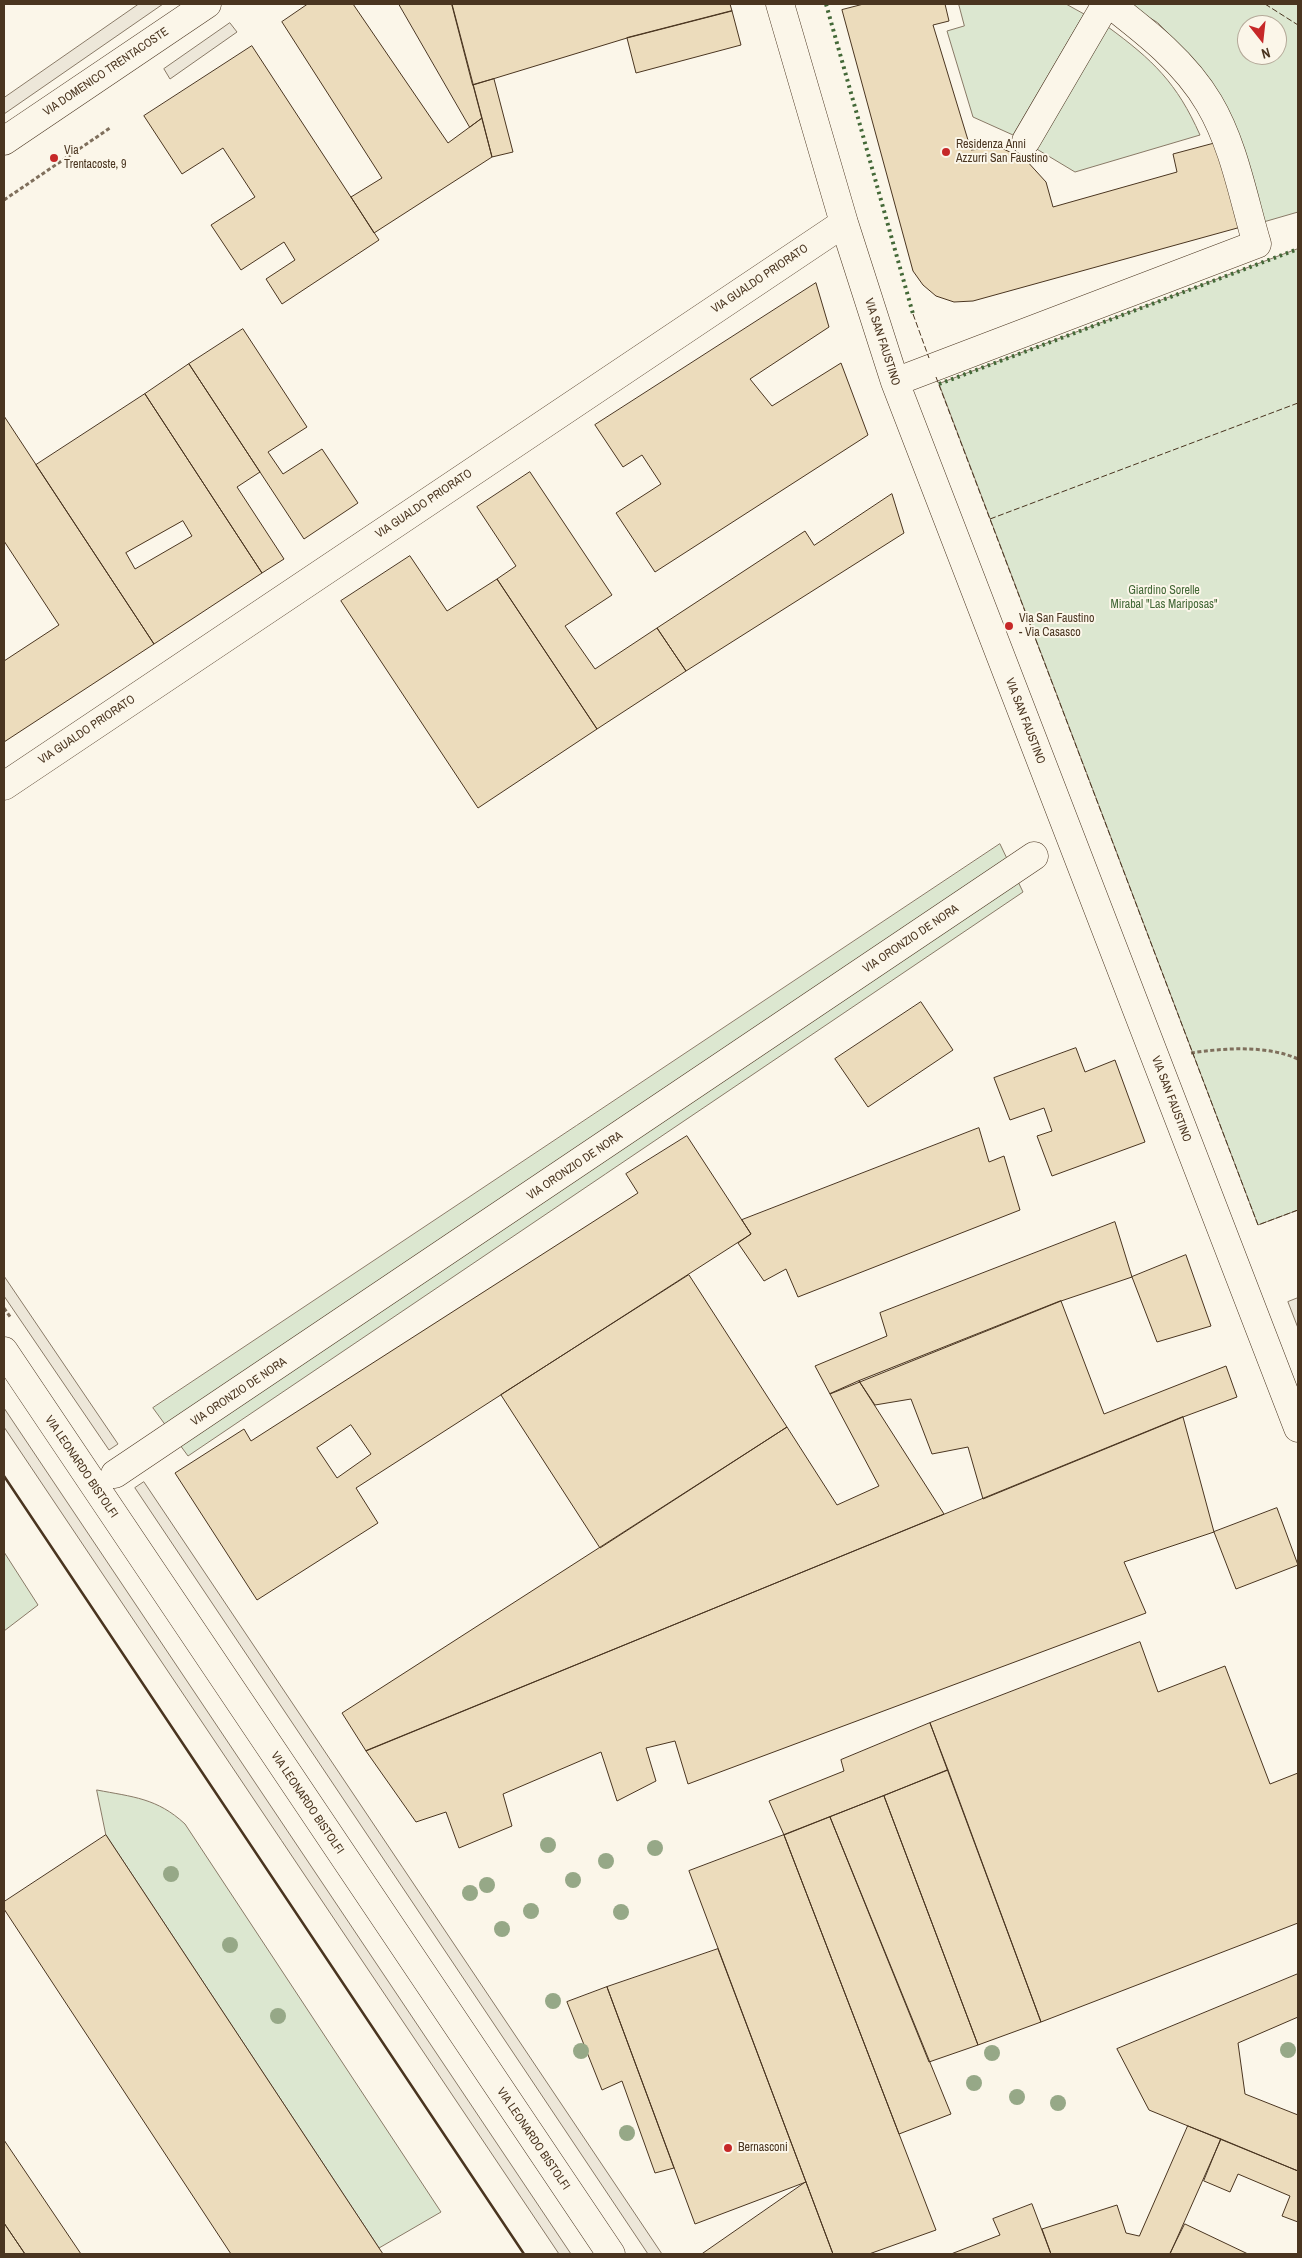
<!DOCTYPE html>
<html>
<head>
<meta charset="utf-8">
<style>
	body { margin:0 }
	#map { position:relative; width:1302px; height:2258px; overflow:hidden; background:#fbf6e9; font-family:"Archivo Narrow",sans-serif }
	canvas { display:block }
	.frame { position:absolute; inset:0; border:5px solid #4a3520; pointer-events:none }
	.north { position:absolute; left:1237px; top:15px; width:50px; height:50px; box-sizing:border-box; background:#fbf6e9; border:1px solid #b4a999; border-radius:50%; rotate:164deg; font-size:14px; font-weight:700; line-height:20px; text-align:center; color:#4a3520 }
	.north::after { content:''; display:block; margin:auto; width:18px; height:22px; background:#c62828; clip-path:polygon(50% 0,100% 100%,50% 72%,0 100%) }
</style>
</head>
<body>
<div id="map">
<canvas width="1302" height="2258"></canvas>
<div class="frame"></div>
<div class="north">N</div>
</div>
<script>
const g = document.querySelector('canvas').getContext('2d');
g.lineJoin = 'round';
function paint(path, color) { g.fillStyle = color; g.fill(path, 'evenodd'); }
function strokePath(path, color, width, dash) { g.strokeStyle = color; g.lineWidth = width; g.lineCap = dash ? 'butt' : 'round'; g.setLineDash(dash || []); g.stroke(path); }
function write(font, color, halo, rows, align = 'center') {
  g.font = font + ' "Archivo Narrow",sans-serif'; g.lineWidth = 4; g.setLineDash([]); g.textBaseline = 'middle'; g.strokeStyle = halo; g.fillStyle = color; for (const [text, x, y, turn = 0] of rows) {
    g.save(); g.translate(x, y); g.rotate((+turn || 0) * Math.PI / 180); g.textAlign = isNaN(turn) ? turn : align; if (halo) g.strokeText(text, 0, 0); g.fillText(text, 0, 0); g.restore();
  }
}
const green = new Path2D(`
	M959,4H1066L1084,14L1013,135L973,117L947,31L964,26Z
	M1128,4H1298V212L1260,223L1195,61L1158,23ZM1247,25H1277V55H1247Z
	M1108,27C1153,60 1177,83 1200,135L1075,172L1035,148Z
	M1298,249V1210L1258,1225L939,384Z
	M1000,844L1023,892L188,1456L153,1408Z
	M4,1552L38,1605L4,1631Z
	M97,1790C133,1797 157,1798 185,1824L441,2212L379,2248L106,1835Z`);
paint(green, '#dce7d0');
strokePath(green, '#887966', 1);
const parking = new Path2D(`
	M139,4H163L4,114V98Z
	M230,23L237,32L170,79L164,69Z
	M4,1276L118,1444L109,1450L4,1296Z
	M1298,1298V1328L1288,1302Z
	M4,1408L571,2254H559L4,1427Z
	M144,1482L662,2254H648L135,1488Z`);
paint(parking, '#ede7d9');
strokePath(parking, '#887966', 1);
const building = new Path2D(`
	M308,4H353L448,143L482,118L492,157L374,233L351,197L382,178L282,22Z
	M399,4H452L482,118L470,127Z
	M452,4H730L732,11L627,38L473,85Z
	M864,4H945L949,21L933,25L971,150L999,147L1025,159L1046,182L1053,207L1177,172L1173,154L1218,142L1241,227L973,301L954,302L936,296L923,285L913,271L842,10Z
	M732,11L741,45L636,73L627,38Z
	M252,46L379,240L282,304L266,279L295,260L284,242L241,270L211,225L255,197L223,148L182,174L144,116Z
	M494,79L513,152L492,157L473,85Z
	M816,283L829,327L750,379L772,406L841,363L868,435L655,572L616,513L661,484L642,455L623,467L595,425Z
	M243,329L307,427L268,452L283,474L322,449L358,503L304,539L189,364Z
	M189,364L260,472L237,487L284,559L262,573L145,394Z
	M145,394L262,573L154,644L36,465ZM183,521L192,536L135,569L126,553Z
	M4,416L154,644L4,742V661L59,625L4,541Z
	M530,472L612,595L565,626L595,669L657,628L686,671L597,729L497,579L516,566L477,507Z
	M892,494L904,533L686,671L657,628L805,531L814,545Z
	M410,556L447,611L497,579L597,729L478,808L341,601Z
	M921,1002L953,1050L868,1107L835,1059Z
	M1076,1048L1085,1072L1115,1060L1145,1142L1052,1176L1037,1136L1052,1131L1044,1108L1010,1120L994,1078Z
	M979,1128L989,1162L1004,1156L1020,1210L798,1297L786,1269L764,1281L738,1243L751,1234L742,1220Z
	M687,1136L751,1234L356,1488L378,1523L257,1600L175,1473L244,1429L251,1441L638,1193L626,1174ZM351,1425L371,1454L337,1478L317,1448Z
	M1115,1222L1132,1277L1061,1301L830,1394L815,1366L887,1336L880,1313Z
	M1186,1255L1211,1326L1157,1342L1132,1277Z
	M689,1275L787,1427L600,1548L501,1395Z
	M1061,1301L1104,1414L1226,1366L1237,1397L1183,1417L983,1499L968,1447L932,1454L911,1399L875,1405L859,1381Z
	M859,1381L944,1514L366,1751L342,1713L787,1427L837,1505L879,1486L830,1394Z
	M1183,1417L1214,1532L1124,1562L1146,1613L688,1784L675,1741L646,1748L656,1781L617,1801L601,1752L503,1794L512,1826L459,1848L446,1812L416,1822L366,1751Z
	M1277,1508L1298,1565L1236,1589L1214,1532Z
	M1140,1642L1158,1692L1225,1666L1270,1784L1298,1773V1923L1041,2022L930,1723Z
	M930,1723L948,1770L784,1835L769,1801L844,1771L841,1760Z
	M948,1770L1041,2022L978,2045L884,1796Z
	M884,1796L978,2045L929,2062L830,1817Z
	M830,1817L951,2114L899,2134L784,1835Z
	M106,1835L379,2248L383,2254H231L4,1909V1902Z
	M784,1835L936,2230L869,2254H833L689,1871Z
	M718,1949L806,2182L695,2224L607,1987Z
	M1298,1974V2017L1238,2043L1245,2094L1298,2115V2171L1149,2110L1117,2049Z
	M607,1987L674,2168L655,2173L622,2081L602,2090L567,2002Z
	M1188,2126L1221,2139L1170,2254H1051L1042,2229L1117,2205L1126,2233L1139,2236Z
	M1221,2139L1298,2171V2222L1282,2216L1290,2196L1238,2174L1230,2192L1204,2181Z
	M4,2140L81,2254H25L4,2223Z
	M806,2182L833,2254H702Z
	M1032,2204L1051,2254H951L1000,2235L993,2219Z
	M4,2223L25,2254H4Z
	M1185,2224L1248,2254H1170Z`);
paint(building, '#ecdcbc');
strokePath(building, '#4a3520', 1);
const minor = new Path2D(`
	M780,4L844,223L895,382L1298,1428
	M4,141L207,4
	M1026,141L1106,4
	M895,382L1257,244C1243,197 1234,145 1209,103C1185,62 1146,32 1110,4
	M4,786L844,223
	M4,1351L611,2254
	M115,1474L1034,856`);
strokePath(minor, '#4a3520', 29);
strokePath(new Path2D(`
	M4,200L110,128
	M1191,1053C1224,1048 1267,1045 1298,1059
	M4,1308L11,1318`), '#7f6f5c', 3, [4, 2.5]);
strokePath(minor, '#fbf6e9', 28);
strokePath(new Path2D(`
	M826,4L913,314
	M939,384L1298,249`), '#436837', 4, [2.5, 4]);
strokePath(new Path2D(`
	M1265,4L1298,25
	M913,314L929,358
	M936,377L1258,1225L1298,1210
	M990,519L1298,403`), '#4a3520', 1, [6, 2.5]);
strokePath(new Path2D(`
	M4,1476L524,2254`), '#4a3520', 2.5);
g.fillStyle = '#96a887';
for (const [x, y] of [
	[548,1845],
	[655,1848],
	[606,1861],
	[171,1874],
	[573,1880],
	[487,1885],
	[470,1893],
	[531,1911],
	[621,1912],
	[502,1929],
	[230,1945],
	[553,2001],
	[278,2016],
	[1288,2050],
	[581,2051],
	[992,2053],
	[974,2083],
	[1017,2097],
	[1058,2103],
	[627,2133]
]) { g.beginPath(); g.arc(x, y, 8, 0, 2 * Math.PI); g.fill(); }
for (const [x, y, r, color] of [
	[946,152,5,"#c62828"],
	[54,158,5,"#c62828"],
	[1009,626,5,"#c62828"],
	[728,2148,5,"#c62828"]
]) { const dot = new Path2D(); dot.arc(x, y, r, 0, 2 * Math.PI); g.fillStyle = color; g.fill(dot); strokePath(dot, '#fbf6e9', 2); }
write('12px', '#4a3520', '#fbf6e9', [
	["VIA DOMENICO TRENTACOSTE",106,72,-34],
	["VIA GUALDO PRIORATO",760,279,-34],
	["VIA SAN FAUSTINO",882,342,72],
	["VIA GUALDO PRIORATO",424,504,-34],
	["VIA SAN FAUSTINO",1025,721,69],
	["VIA GUALDO PRIORATO",87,730,-34],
	["VIA ORONZIO DE NORA",911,939,-34],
	["VIA SAN FAUSTINO",1171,1099,69],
	["VIA ORONZIO DE NORA",575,1166,-34],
	["VIA ORONZIO DE NORA",239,1392,-34],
	["VIA LEONARDO BISTOLFI",81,1467,56],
	["VIA LEONARDO BISTOLFI",307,1803,56],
	["VIA LEONARDO BISTOLFI",533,2139,56]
]);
write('12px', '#4a3520', '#fbf6e9', [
	["Residenza Anni",956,145],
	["Azzurri San Faustino",956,159],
	["Via",64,151],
	["Trentacoste, 9",64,165],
	["Via San Faustino",1019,619],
	["- Via Casasco",1019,633],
	["Bernasconi",738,2148]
], 'left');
write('12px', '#436837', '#fbf6e9', [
	["Giardino Sorelle",1164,591],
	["Mirabal \"Las Mariposas\"",1164,605]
]);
</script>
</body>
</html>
